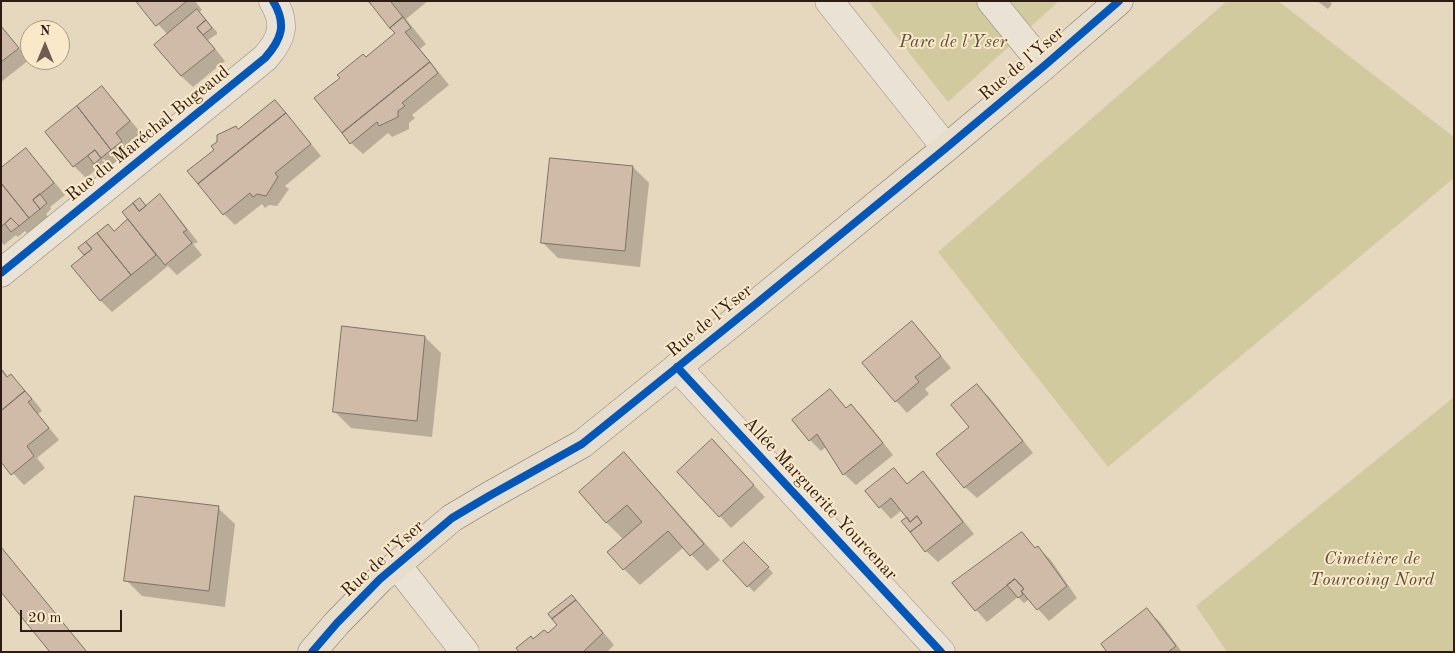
<!DOCTYPE html>
<html>
<head>
<meta charset="utf-8">
<style>
	body { margin:0 }
	#map { position:relative; width:1455px; height:653px; overflow:hidden; background:#e6d8be; font-family:"Old Standard TT",serif }
	canvas { display:block }
	.frame { position:absolute; inset:0; border:2px solid #2e1b14; pointer-events:none }
	.north { position:absolute; left:20px; top:20px; width:50px; height:50px; box-sizing:border-box; background:#fae9c9; border:1px solid #a89781; border-radius:50%; rotate:0deg; font-size:14px; font-weight:700; line-height:20px; text-align:center; color:#2e1b14 }
	.north::after { content:''; display:block; margin:auto; width:18px; height:22px; background:#6e5d50; clip-path:polygon(50% 0,100% 100%,50% 72%,0 100%) }
	.scale { position:absolute; left:20px; top:610px; width:102px; height:22px; box-sizing:border-box; border:2px solid #2e1b14; border-top:0; padding-left:6px; font-size:15px; line-height:18px; white-space:nowrap; color:#2e1b14; -webkit-text-stroke:4px #fae9c9; paint-order:stroke }
</style>
</head>
<body>
<div id="map">
<canvas width="1455" height="653"></canvas>
<div class="frame"></div>
<div class="north">N</div>
<div class="scale">20 m</div>
</div>
<script>
const g = document.querySelector('canvas').getContext('2d');
g.lineJoin = 'round';
function paint(path, color) { g.fillStyle = color; g.fill(path, 'evenodd'); }
function strokePath(path, color, width, dash) { g.strokeStyle = color; g.lineWidth = width; g.lineCap = dash ? 'butt' : 'round'; g.setLineDash(dash || []); g.stroke(path); }
function write(font, color, halo, rows, align = 'center') {
  g.font = font + ' "Old Standard TT",serif'; g.lineWidth = 4; g.setLineDash([]); g.textBaseline = 'middle'; g.strokeStyle = halo; g.fillStyle = color; for (const [text, x, y, turn = 0] of rows) {
    g.save(); g.translate(x, y); g.rotate((+turn || 0) * Math.PI / 180); g.textAlign = isNaN(turn) ? turn : align; if (halo) g.strokeText(text, 0, 0); g.fillText(text, 0, 0); g.restore();
  }
}
paint(new Path2D(`
	M868,1H1059L948,102Z
	M1227,1H1278L1454,137V178L1108,467L938,252Z
	M1454,397V652H1227L1196,606Z`), '#d2ca9f');
paint(new Path2D(`
	M137,1H195L202,10L199,12L217,32V34L208,40L225,61L193,87L181,76L156,45L168,35Z
	M367,1H428L406,19L426,44L420,49L449,85L412,115L415,118L409,123V129L392,137L388,133L363,154L351,143L316,98L396,34L372,4L371,5Z
	M1317,1H1329L1332,4L1328,9Z
	M1,26L29,60L1,82Z
	M102,87L113,99L141,133L126,145L133,153L113,169L104,159L102,160L106,164L101,169L99,167L86,178L74,166L47,132Z
	M275,101L286,113L321,156L285,186L289,189L277,206L269,205L265,208L262,204L235,225L224,214L239,130Z
	M26,150L37,161L65,195L50,207L51,209L46,214L51,221L31,237L25,231L18,237L16,235L4,245L1,242V170Z
	M633,167L649,183L640,267L558,258L542,242Z
	M160,196L171,208L198,242L193,244L202,255L177,275L168,266L112,312L100,300L86,255L80,248L114,232Z
	M912,323L924,335L951,368L925,389L929,394L907,413L896,401Z
	M425,337L441,353L432,437L351,428L335,412Z
	M1,368L9,378L11,376L22,387L37,404L42,411L38,414L59,440L37,458L45,468L24,485L1,460Z
	M977,386L989,397L1033,453L977,498L965,487L971,427Z
	M830,391L847,409L851,405L863,417L893,455L856,485L844,474L827,446L821,451L810,440Z
	M723,452L765,497L731,528L679,472Z
	M624,454L640,470L720,560L707,571L684,547L640,585L624,569V540L606,522Z
	M894,470L908,485L923,473L934,484L974,534L938,562L926,551L908,517L902,510L891,519L880,507Z
	M218,508L235,524L225,607L142,596L126,580Z
	M1022,534L1036,549L1038,548L1050,559L1077,598L1049,621L1029,599L1024,603L1018,597L987,622L976,610L954,583Z
	M744,543L773,573L754,592L725,561Z
	M572,597L587,613L614,645L607,652H520L533,640L548,635L559,626Z
	M1147,610L1159,621L1182,652H1109Z`), '#0003');
const building = new Path2D(`
	M136,1H187L156,26Z
	M369,1H392L391,2L403,17L390,28Z
	M197,9L206,20L197,28L215,49L181,76L154,45Z
	M403,17L411,28L405,32L430,62L342,133L314,98L340,78L337,75L363,54L366,57L395,33L390,28Z
	M206,20L212,28L203,35L197,28Z
	M1,26L19,48L1,62Z
	M430,62L438,73L402,103L405,106L398,111V117L379,126L377,122L350,144L342,133Z
	M102,86L130,121L116,133L122,141L111,150L77,106Z
	M275,100L286,113L198,184L187,171L214,150L211,146L217,142V135L236,126L238,129Z
	M77,106L111,150L101,158L95,150L73,167L45,132Z
	M286,113L311,144L275,173L278,177L266,196L257,194L253,197L250,193L223,215L198,184Z
	M26,148L54,183L33,200L40,209L29,218L1,183V168Z
	M95,150L101,158L94,164L88,156Z
	M550,158L633,166L625,251L541,243Z
	M1,183L29,218L19,226L11,218L1,227Z
	M40,194L47,203L40,209L33,200Z
	M160,194L187,230L183,232L192,243L165,265L122,212L133,203L139,211Z
	M140,198L146,206L139,211L133,203Z
	M11,218L19,226L11,232L5,224Z
	M128,219L156,255L131,275L97,233L108,224L114,231Z
	M97,233L131,275L100,301L71,266L92,249L86,242Z
	M86,242L92,249L84,255L78,248Z
	M912,321L941,356L915,377L919,382L895,402L862,363Z
	M342,326L425,336L417,421L333,412Z
	M1,369L7,377L11,374L25,391L1,411Z
	M977,384L1023,441L964,488L936,454L969,427L951,405Z
	M830,389L846,408L851,404L883,443L843,475L817,434L809,441L792,420Z
	M25,391L32,399L28,402L49,428L27,446L34,456L11,475L1,462V411Z
	M712,439L754,485L719,517L677,472Z
	M624,452L704,544L690,556L668,531L623,570L607,552L642,522L627,505L606,523L579,492Z
	M894,468L907,484L923,471L963,522L925,552L910,532L922,523L917,516L910,522L891,498L879,508L865,491Z
	M135,496L219,506L209,591L124,581Z
	M917,516L922,523L910,532L901,521L907,517L910,522Z
	M1022,532L1035,548L1038,546L1067,586L1037,610L1021,591L1024,589L1015,579L975,611L952,583Z
	M744,542L769,567L747,587L723,561Z
	M1,547L87,652H50L1,592Z
	M1015,579L1024,589L1021,591L1023,594L1018,598L1007,585Z
	M572,595L576,600L552,619L548,614Z
	M576,600L603,633L583,652H519L516,648L531,636L533,639L544,630L548,633L557,625L552,619Z
	M1147,608L1176,646L1168,652H1107L1101,644Z`);
paint(building, '#cfbba7');
strokePath(building, '#7c7265', 1);
const minor = new Path2D(`
	M829,1L946,148
	M991,1L1044,66
	M1,273L265,58C282,39 287,24 273,1
	M677,367L941,652
	M397,565L465,652`);
const major = new Path2D(`
	M312,652L337,623L380,579L452,518L489,496L582,444L757,303L946,148L1044,66L1119,1`);
strokePath(minor, '#968c7c', 29);
strokePath(major, '#7c7265', 29);
strokePath(minor, '#e9e2d5', 28);
strokePath(major, '#e6ddcd', 28);
strokePath(new Path2D(`
	M1,273L265,58C282,39 287,24 273,1
	M677,367L941,652
	M312,652L337,623L380,579L452,518L489,496L582,444L757,303L946,148L1044,66L1119,1`), '#0057b8', 8);
write('italic 18px', '#5a4c36', '#fae9c9', [
	["Parc de l'Yser",953,42],
	["Cimetière de",1372,559],
	["Tourcoing Nord",1372,580]
]);
write('18px', '#2e1b14', '#fae9c9', [
	["Rue de l'Yser",1022,64,-40],
	["Rue du Maréchal Bugeaud",148,134,-39],
	["Rue de l'Yser",710,321,-39],
	["Allée Marguerite Yourcenar",820,499,47],
	["Rue de l'Yser",383,559,-42]
]);
</script>
</body>
</html>
